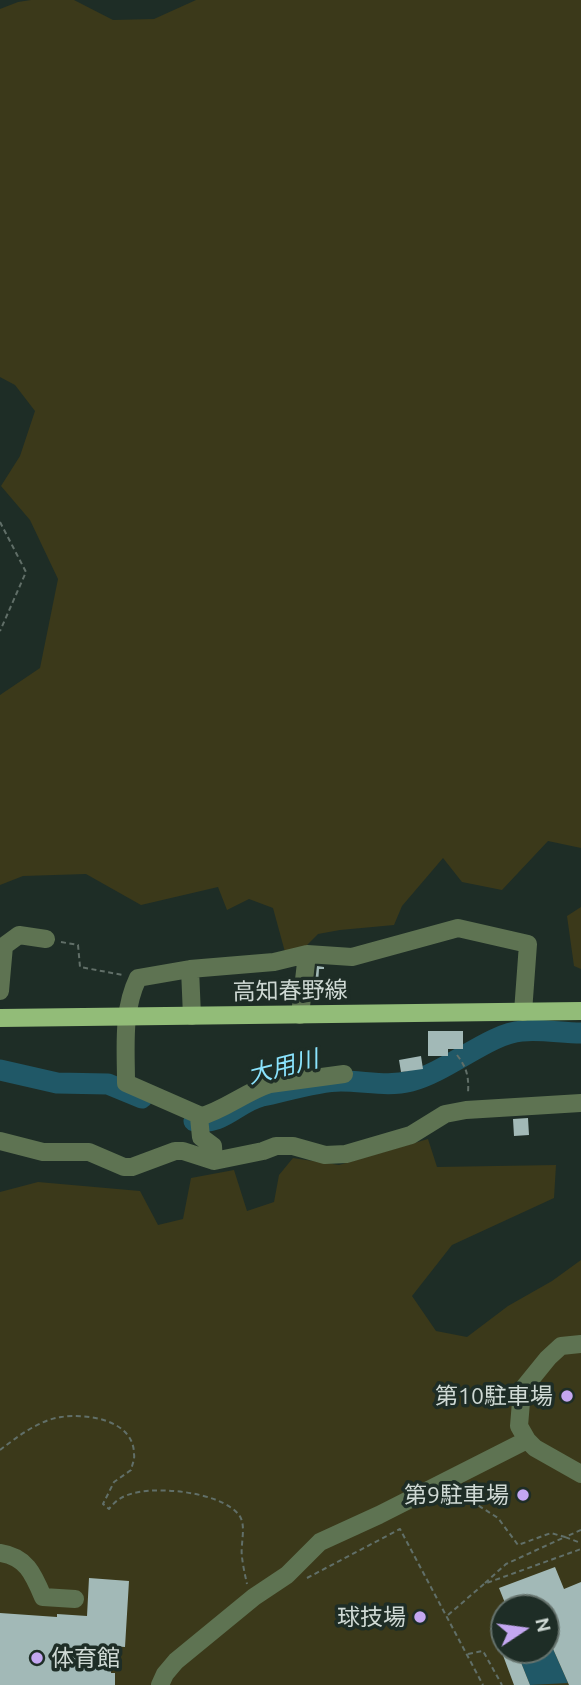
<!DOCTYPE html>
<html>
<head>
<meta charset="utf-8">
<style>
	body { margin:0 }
	#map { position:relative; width:581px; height:1685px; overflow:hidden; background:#1e2d26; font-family:Ubuntu,sans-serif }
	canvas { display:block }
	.north { position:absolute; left:490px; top:1594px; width:70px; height:70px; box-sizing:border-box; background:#1e2d26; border:2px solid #65726c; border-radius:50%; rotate:77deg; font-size:19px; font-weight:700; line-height:28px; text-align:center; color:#cfd9d4 }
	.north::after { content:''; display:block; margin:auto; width:24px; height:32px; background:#c4a7f1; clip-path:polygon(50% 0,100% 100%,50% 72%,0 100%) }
</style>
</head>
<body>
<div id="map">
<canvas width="581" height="1685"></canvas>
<div class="north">N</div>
</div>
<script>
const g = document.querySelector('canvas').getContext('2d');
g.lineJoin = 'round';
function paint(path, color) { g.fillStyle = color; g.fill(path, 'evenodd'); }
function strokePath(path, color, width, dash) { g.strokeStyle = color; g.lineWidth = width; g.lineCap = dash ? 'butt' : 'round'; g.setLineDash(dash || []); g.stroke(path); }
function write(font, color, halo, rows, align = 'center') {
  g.font = font + ' Ubuntu,"Noto Sans JP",sans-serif'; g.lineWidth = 7; g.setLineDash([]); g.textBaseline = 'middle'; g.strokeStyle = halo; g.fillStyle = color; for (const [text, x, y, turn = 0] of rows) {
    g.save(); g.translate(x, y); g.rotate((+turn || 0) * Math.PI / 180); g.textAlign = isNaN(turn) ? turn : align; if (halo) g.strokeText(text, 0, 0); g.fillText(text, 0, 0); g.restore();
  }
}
paint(new Path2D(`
	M31,0H74L113,20L154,19L196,0H581V848L548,841L502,890L462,882L443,858L402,906L394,925L340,930L318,934L304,948L285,952L273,908L249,899L227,910L218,887L141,905L86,874L23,876L0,885V695L40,668L58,579L30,520L1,486L20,456L35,411L15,385L0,377V9L18,2Z
	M581,907V969L574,966L567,916Z
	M428,1139L437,1167L556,1165L554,1198L452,1245L412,1296L436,1331L467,1337L508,1306L552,1281L581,1260V1685H0V1192L38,1182L140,1191L158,1225L183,1219L191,1178L234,1170L247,1211L274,1202L279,1175L293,1158L339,1165ZM504,1608H546V1650H504Z`), '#3b391a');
paint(new Path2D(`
	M550,1642L568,1683L530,1685L518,1655L530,1650H546V1644Z`), '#205867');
strokePath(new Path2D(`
	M0,1070L57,1083L108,1084L142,1098
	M194,1121C223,1126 237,1102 262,1096C286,1091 318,1081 341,1081C365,1081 388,1087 411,1081C447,1072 490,1033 522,1031C541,1029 562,1033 581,1033`), '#205867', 21);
paint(new Path2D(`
	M317,966L324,967V969H319L317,1000H313Z
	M428,1031H463V1049H448V1056H428Z
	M421,1056L423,1069L401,1072L399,1060Z
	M528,1118L529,1135L514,1136L513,1119Z
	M555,1567L564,1589L581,1582V1685H569L550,1642L546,1644V1608H507L499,1588Z
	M89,1578L129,1581L125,1647L112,1646L111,1673H115V1685H0V1613L57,1617V1614L87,1616Z
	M501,1650H516L530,1685H514Z`), '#a2b9b7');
strokePath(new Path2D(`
	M0,522L26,572L0,631
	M61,942L78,945L80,967L123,975
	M457,1055C467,1068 469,1077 468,1093
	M0,1450C17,1437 39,1420 61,1417C87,1413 134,1420 134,1454C135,1459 132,1465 131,1470L114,1482L103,1504L109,1509C112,1505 117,1500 121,1498C146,1483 221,1491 239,1515C247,1525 240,1545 242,1557C243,1566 245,1575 247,1584
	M457,1492L498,1518L518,1545L551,1533L565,1537L581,1530
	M307,1578L400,1529L483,1685
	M485,1583L506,1564L565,1537L581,1543
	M448,1615L484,1584L581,1549
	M468,1654L483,1651L502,1685`), '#616f68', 2, [5, 3.5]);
strokePath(new Path2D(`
	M190,969L138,978C122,1011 126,1047 126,1083L199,1115V1117C225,1110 245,1092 270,1084L344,1074
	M0,991L4,946L19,935L46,939
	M300,1015L307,954L352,957L458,928L528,944L523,1012
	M192,1016L190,969L274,962L307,954
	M199,1117L201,1137L213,1146L214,1161
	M0,1141L43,1152H89L124,1167H132L175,1151H183L214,1161L263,1151L276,1146H293L325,1155L346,1154L411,1135L445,1114L466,1110L581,1103
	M581,1344L561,1346L548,1358L522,1390L519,1426L527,1440L535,1448L581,1474
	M0,1553C26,1557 33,1573 43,1597L75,1599
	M160,1685L165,1674L176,1661L254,1597L287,1575L320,1542L379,1515L527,1440`), '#5e7352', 18);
strokePath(new Path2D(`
	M0,1018L581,1011`), '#92bc78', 18);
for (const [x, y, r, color] of [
	[567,1396,7,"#c4a7f1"],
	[523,1495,7,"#c4a7f1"],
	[420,1617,7,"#c4a7f1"],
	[37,1658,7,"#c4a7f1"]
]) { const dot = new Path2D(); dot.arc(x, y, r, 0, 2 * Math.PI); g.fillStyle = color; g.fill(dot); strokePath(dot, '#1e2d26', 2.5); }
write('23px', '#cfd9d4', '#1e2d26', [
	["高知春野線",290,991,-1]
]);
write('23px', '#cfd9d4', '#1e2d26', [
	["第10駐車場",553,1396],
	["第9駐車場",509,1495],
	["球技場",406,1617],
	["体育館",51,1658,"left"]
], 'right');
write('italic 24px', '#8be4fe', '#1e2d26', [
	["大用川",283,1067,-14]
]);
</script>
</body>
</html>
